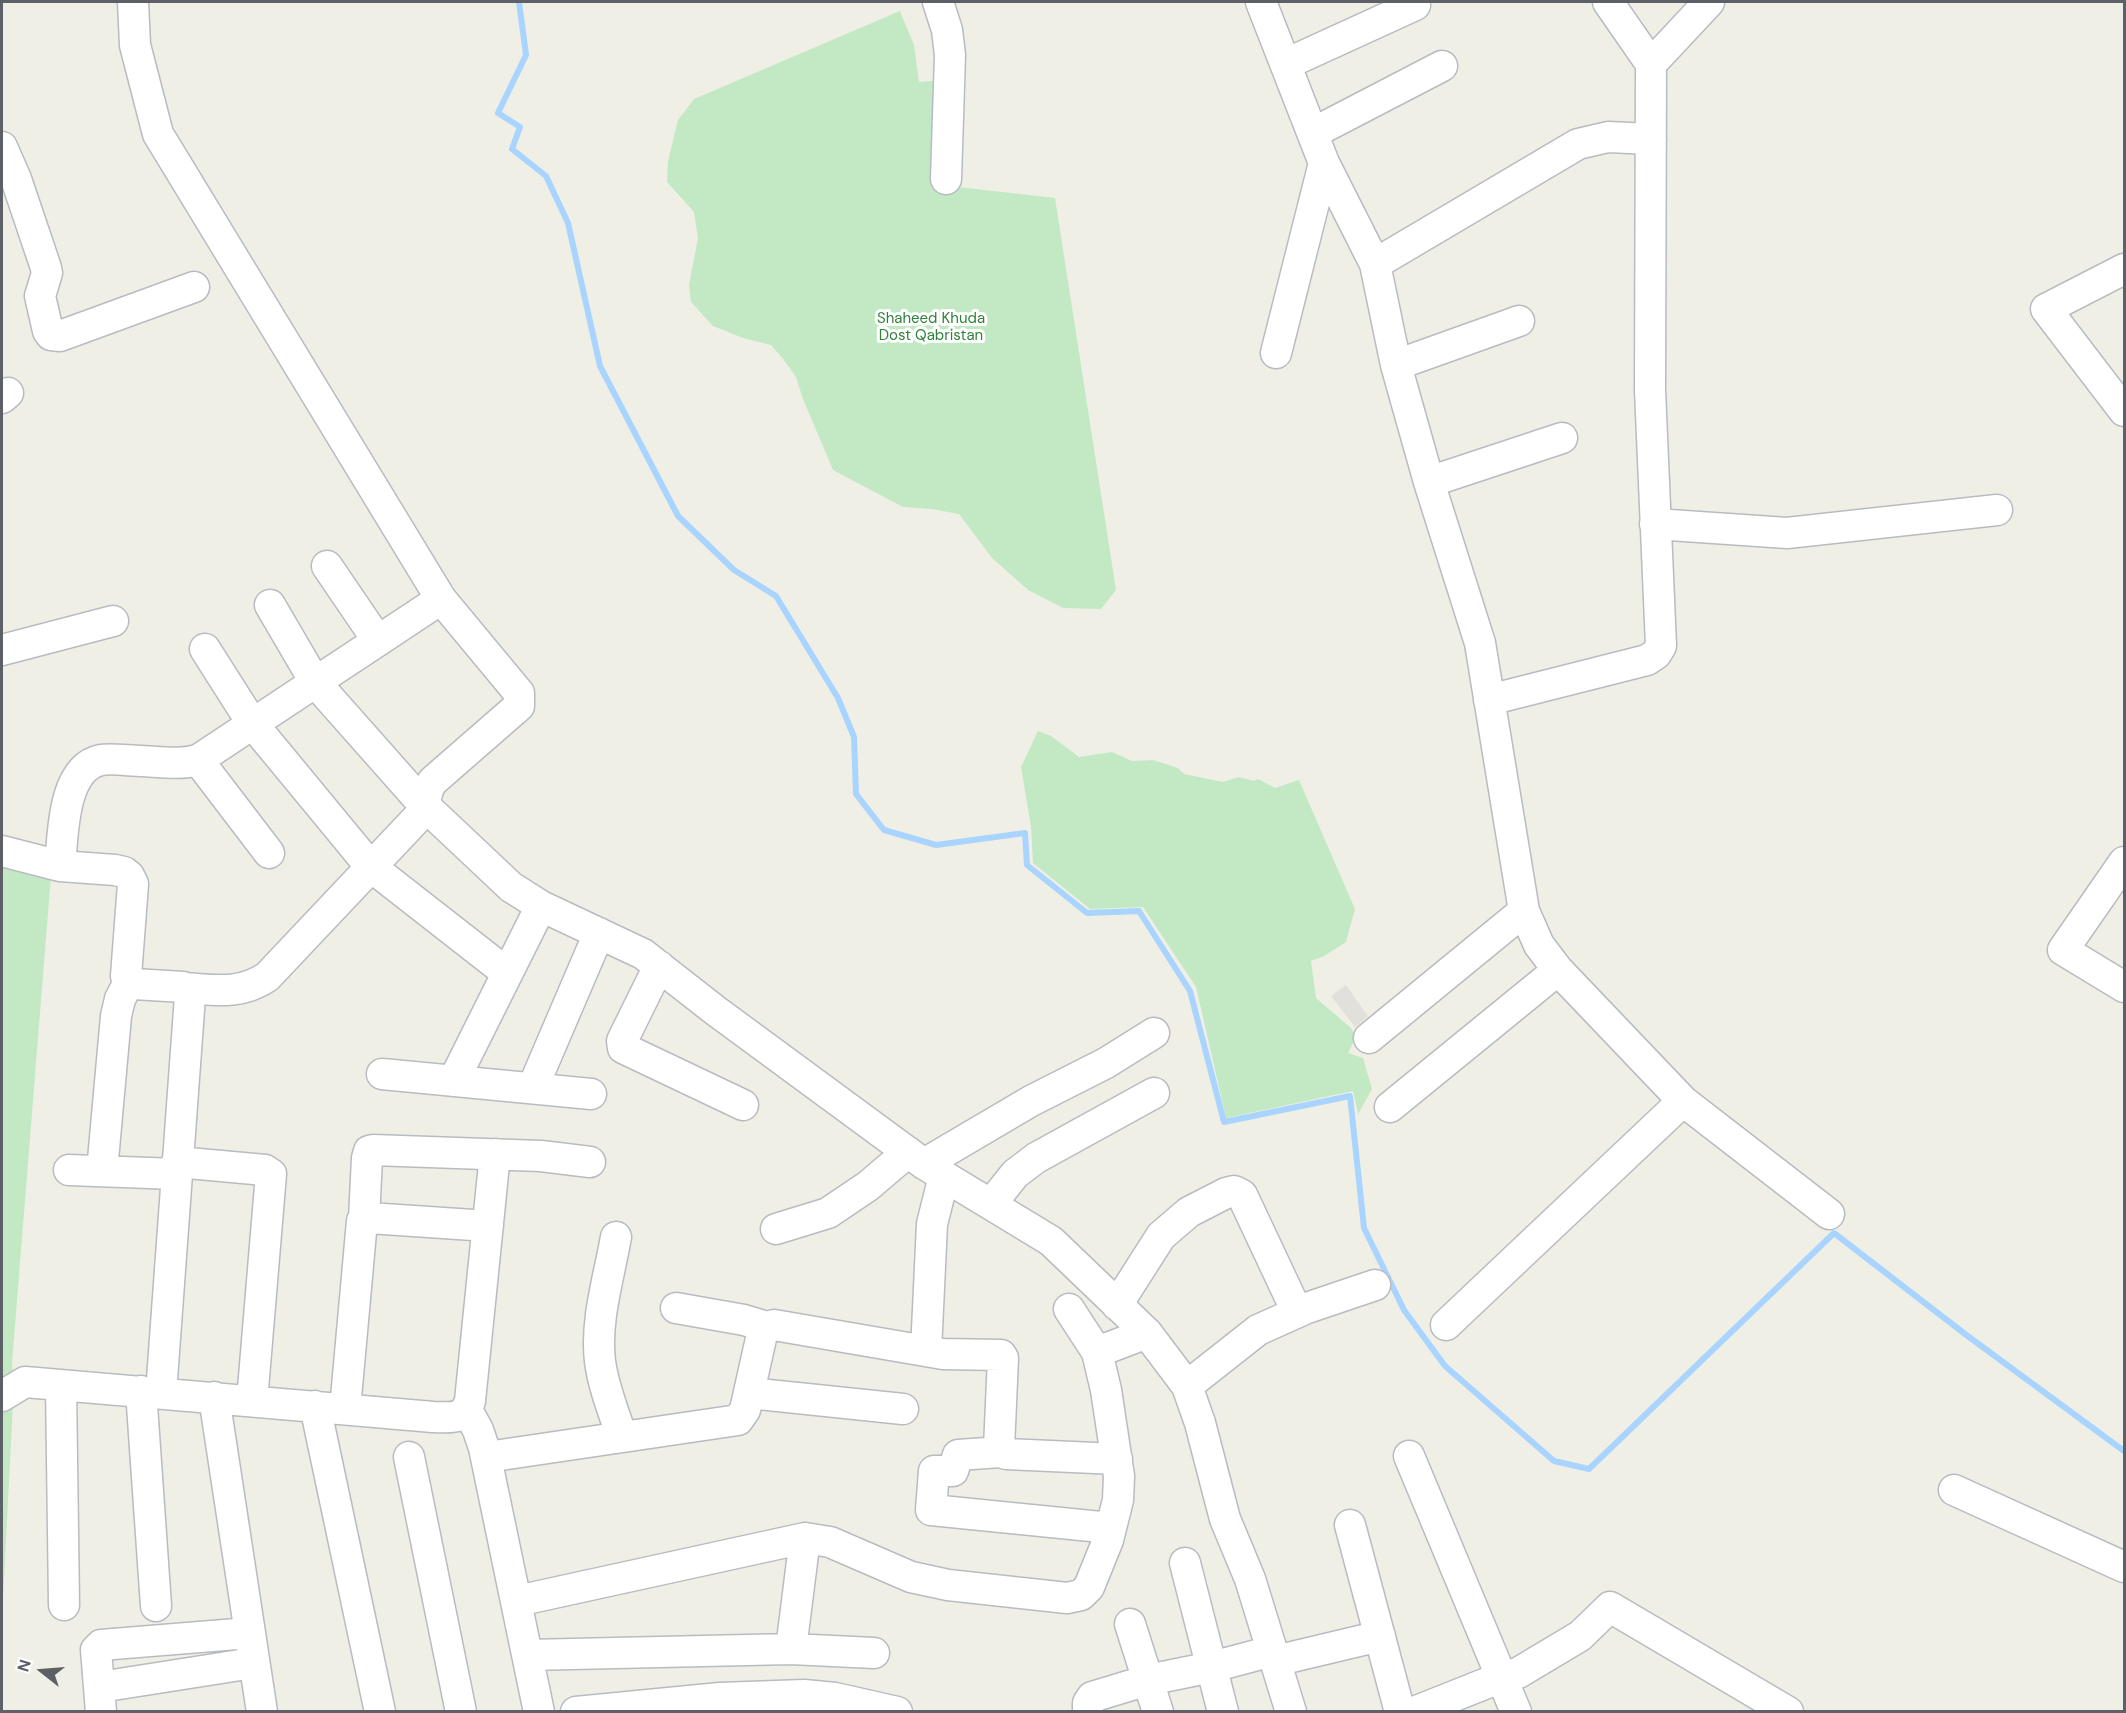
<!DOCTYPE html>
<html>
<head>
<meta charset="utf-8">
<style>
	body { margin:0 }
	#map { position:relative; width:2126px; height:1713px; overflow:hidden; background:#f0efe6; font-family:"DM Sans",sans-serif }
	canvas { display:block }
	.frame { position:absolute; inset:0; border:3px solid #5d6167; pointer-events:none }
	.north { position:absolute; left:12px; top:1641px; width:60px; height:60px; -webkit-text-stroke:4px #fff; paint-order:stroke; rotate:287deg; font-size:16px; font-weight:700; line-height:24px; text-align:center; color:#5d6167 }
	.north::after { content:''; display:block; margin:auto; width:21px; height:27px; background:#5d6167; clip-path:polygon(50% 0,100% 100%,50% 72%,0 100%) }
</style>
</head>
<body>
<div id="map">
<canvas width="2126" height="1713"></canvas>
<div class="frame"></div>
<div class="north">N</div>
</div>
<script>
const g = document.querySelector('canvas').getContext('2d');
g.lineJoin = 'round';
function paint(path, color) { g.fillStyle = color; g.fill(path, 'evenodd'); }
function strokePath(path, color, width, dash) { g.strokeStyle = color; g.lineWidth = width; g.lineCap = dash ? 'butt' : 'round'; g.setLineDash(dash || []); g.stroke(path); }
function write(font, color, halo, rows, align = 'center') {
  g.font = font + ' "DM Sans",sans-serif'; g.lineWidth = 6; g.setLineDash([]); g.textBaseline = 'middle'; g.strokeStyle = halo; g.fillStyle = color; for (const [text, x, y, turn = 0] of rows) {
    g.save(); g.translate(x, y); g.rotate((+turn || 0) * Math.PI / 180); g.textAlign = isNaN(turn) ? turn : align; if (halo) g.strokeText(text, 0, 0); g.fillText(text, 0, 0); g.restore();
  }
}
paint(new Path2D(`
	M1346,985L1368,1016L1355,1027L1331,996Z`), '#e1e0da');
paint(new Path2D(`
	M900,11L914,45L919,82L933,81L932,184L1055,198L1116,590L1101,609L1063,608L1028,590L992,558L959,514L932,509L903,507L833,470L803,399L796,377L784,360L771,345L743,338L713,326L691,302L689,285L698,238L694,212L667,182L668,161L678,120L694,99Z
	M1038,731L1051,736L1079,757L1112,752L1132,761L1153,760L1178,768L1184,774L1223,782L1239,777L1254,781L1258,779L1275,788L1299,780L1355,909L1346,942L1324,956L1311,961L1316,998L1351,1028L1356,1037L1348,1053L1363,1058L1372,1089L1358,1114L1353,1091L1226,1118L1196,987L1143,907L1090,909L1033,863L1031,827L1021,767Z
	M2,867L51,875L12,1363L14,1383L2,1619Z`), '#c2e9c4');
strokePath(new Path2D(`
	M519,2L526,55L498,113L520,127L512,149L546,176L568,223L600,366L678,516L734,570L776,596L838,698L854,737L856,794L884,830L936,845L1025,833L1027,865L1087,913L1139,911L1190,991L1224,1122L1350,1096L1364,1228L1404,1310L1445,1366L1554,1461L1589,1469L1834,1233L1965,1334L2124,1451`), '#a8d4ff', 6);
const minor = new Path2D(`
	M133,2L135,45L158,134L441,599L519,693V706L433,781L429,787L421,814L267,977C240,995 215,990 185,988
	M938,2L947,30L950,55L946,179
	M1261,2L1324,163L1375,264L1396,365L1429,482L1480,643L1524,911L1539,945L1558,970L1683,1101L1829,1214
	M1286,64L1415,5
	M1651,64L1709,2
	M1313,133L1442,66
	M2,147L16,179L46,268L47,273L40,296L48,331L51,335L60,336L194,287
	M1375,264L1578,144L1608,137L1651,139
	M2124,269L2046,309L2124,411
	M1276,353L1324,163
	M1396,365L1519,321
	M2,398L8,393
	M1429,482L1562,438
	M1655,524L1787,533L1997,510
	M327,566L378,641
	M270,605L315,682L424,805L511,887L541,906L643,954L716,1011L924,1164L1051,1241L1147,1333L1187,1386L1200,1423L1225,1519L1250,1579L1291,1712
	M205,649L252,723L370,866L507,973
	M2,650L113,621
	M1489,700L1647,660L1656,654L1661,646L1650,390L1651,64L1608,2
	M198,760L269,853
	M2,851L60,866L115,870L124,872L129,876L133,884L126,976L134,984L183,987L190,996L161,1393
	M2124,862L2063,950L2124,987
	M60,866C63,836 62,768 101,760C111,758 131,761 142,761C161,762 180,765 198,760L441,599
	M659,966L622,1041L623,1048L743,1105
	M1369,1038L1524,911
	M382,1074L591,1094
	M454,1080L541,906
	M533,1087L599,933
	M1390,1107L1558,970
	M177,1162L265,1170L271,1174L252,1401
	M924,1164L1031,1101L1106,1063L1154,1033
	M69,1170L176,1174
	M102,1171L116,1016L120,999L130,980
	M991,1204L1015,1174L1036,1158L1154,1093
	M364,1219L367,1158L369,1151L373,1150L541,1156L590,1162
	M776,1229L828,1213L868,1186L908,1152
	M616,1237C609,1277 595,1321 600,1361C603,1386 614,1413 622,1437
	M1117,1305L1161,1236L1189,1212L1226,1193L1234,1191L1242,1195L1297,1312
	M676,1308L744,1320L767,1327
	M1446,1325L1683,1101
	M926,1351L932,1224L944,1176
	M1097,1352L1147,1333
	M61,1385L64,1605
	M1187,1386L1258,1330L1307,1308L1375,1285
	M141,1391L156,1606
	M749,1393L903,1409
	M2,1396L25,1382L433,1417C451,1417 463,1421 470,1401L495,1154
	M214,1397L262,1712
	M315,1406L380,1712
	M345,1409L362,1221L369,1218L488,1226
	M467,1410L478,1430L484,1448L539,1712
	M1001,1452L958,1455L953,1471H934L931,1510L1111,1528
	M1409,1456L1516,1712
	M409,1457L461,1712
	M487,1457L738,1420L745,1410L762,1334L767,1327L774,1325L943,1354L1001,1355L1003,1358L999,1448L1001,1452L1006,1454L1117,1459
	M1954,1490L2124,1567
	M1350,1525L1400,1712
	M1185,1563L1223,1712
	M517,1601L805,1538L830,1542L911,1577L948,1585L1067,1598L1081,1595L1089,1587L1108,1540L1118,1500L1119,1476L1106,1390L1097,1352L1069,1309
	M1130,1624L1158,1712
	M791,1649L805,1538
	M528,1655L791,1649L874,1653
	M1275,1661L1380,1636
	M100,1687L253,1663
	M101,1712L96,1650L101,1645L249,1633
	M576,1712L720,1698L804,1695L835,1698L897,1712
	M1088,1712V1703L1092,1697L1148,1680L1212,1667L1272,1651
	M1414,1712L1502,1677L1518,1673L1580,1636L1610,1607L1788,1712`);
strokePath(minor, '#b8bbc0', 33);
strokePath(minor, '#fff', 30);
write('15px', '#30833a', '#fff', [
	["Shaheed Khuda",931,319],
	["Dost Qabristan",931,336]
]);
</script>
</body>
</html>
